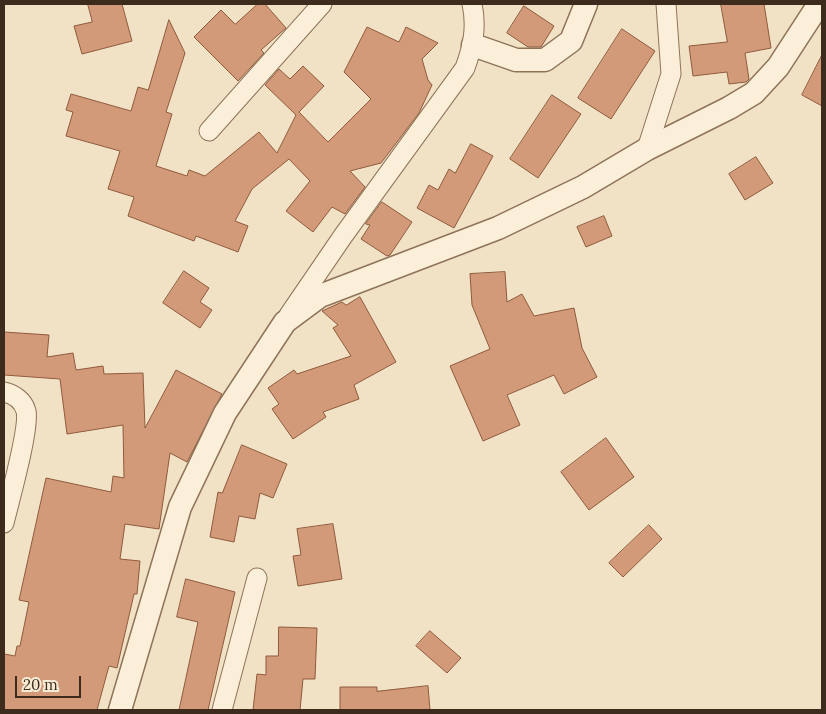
<!DOCTYPE html>
<html>
<head>
<meta charset="utf-8">
<style>
	body { margin:0 }
	#map { position:relative; width:826px; height:714px; overflow:hidden; background:#f1e2c5; font-family:Lora,serif }
	canvas { display:block }
	.frame { position:absolute; inset:0; border:5px solid #3d2c1e; pointer-events:none }
	.scale { position:absolute; left:15px; top:676px; width:66px; height:22px; box-sizing:border-box; border:2px solid #3d2c1e; border-top:0; padding-left:6px; font-size:15px; line-height:18px; white-space:nowrap; color:#3d2c1e; -webkit-text-stroke:4px #f8ecd5; paint-order:stroke }
</style>
</head>
<body>
<div id="map">
<canvas width="826" height="714"></canvas>
<div class="frame"></div>
<div class="scale">20 m</div>
</div>
<script>
const g = document.querySelector('canvas').getContext('2d');
g.lineJoin = 'round';
function paint(path, color) { g.fillStyle = color; g.fill(path, 'evenodd'); }
function strokePath(path, color, width, dash) { g.strokeStyle = color; g.lineWidth = width; g.lineCap = dash ? 'butt' : 'round'; g.setLineDash(dash || []); g.stroke(path); }
const building = new Path2D(`
	M88,4H122L132,41L82,54L74,26L92,22Z
	M258,4H265L286,28L261,50L264,53L238,81L194,37L221,10L235,24Z
	M721,4H764L771,48L745,53L749,79L746,82L729,84L727,72L693,76L689,46L727,42Z
	M524,6L554,26L541,47H528L507,33Z
	M169,20L185,53L166,112L172,114L156,166L187,176L189,170L205,176L259,132L277,153L296,115L265,85L279,69L290,79L303,66L324,86L299,112L328,142L371,99L344,72L367,27L399,42L406,27L438,43L422,59L428,80L432,85L419,113L381,163L350,171L365,187L345,214L332,207L313,232L286,211L310,181L289,159L252,189L235,221L248,226L238,252L196,236L194,241L128,216L134,197L108,189L120,151L66,136L73,112L66,110L71,94L131,111L138,87L148,90Z
	M622,29L655,51L611,119L578,98Z
	M822,55V106L802,95Z
	M552,95L581,114L538,178L510,159Z
	M471,144L493,156L454,228L417,208L429,185L438,190L449,169L455,173Z
	M756,157L773,183L745,200L729,174Z
	M382,202L412,222L390,255L387,256L361,239L370,225L366,224Z
	M604,216L612,236L586,247L577,227Z
	M184,271L209,288L200,302L212,310L200,328L163,303Z
	M505,272L507,302L522,294L534,316L574,308L582,348L597,377L564,394L554,375L507,395L520,425L483,441L450,366L490,349L472,305L470,274Z
	M360,297L396,362L354,385L359,399L323,412L326,417L293,439L272,409L279,404L268,388L294,370L297,374L351,356L333,328L338,325L322,311L342,302L346,305Z
	M4,332L49,335L47,357L73,353L76,370L103,366L104,374L143,373L145,428L176,370L222,394L187,462L170,453L159,529L125,524L120,559L140,561L137,594H134L117,668L109,666L97,710H4V654L15,656L17,646H20L29,602L19,600L46,478L111,492L113,476L124,478L123,425L67,434L60,379L4,375Z
	M606,438L634,477L589,510L561,472Z
	M242,445L287,464L273,498L260,493L255,519L239,516L234,542L210,537L218,492L222,493Z
	M333,524L342,579L298,586L293,556L301,555L297,529Z
	M649,525L662,539L623,577L609,563Z
	M186,579L235,592L208,710H179L198,622L177,617Z
	M279,627L317,628L315,679H303L300,710H253L257,674L266,675V656H278Z
	M430,631L461,658L447,673L416,646Z
	M428,686L430,710H340V687H377V691Z`);
paint(building, '#d29a78');
strokePath(building, '#8e5a3d', 1);
const minor = new Path2D(`
	M209,131L322,4
	M647,149L671,74L666,4
	M289,315L343,236L465,68C473,46 477,27 472,4
	M4,392C13,394 23,400 26,411C30,428 9,502 4,523
	M222,710L257,578`);
const tertiary = new Path2D(`
	M473,45L516,60H545L571,41L586,4
	M120,710L180,507L225,413L285,322L320,296L498,228L583,187L647,149L729,108L754,93L778,67L819,4`);
strokePath(minor, '#8e7359', 21);
strokePath(tertiary, '#8e7359', 25);
strokePath(minor, '#fbefd9', 19);
strokePath(tertiary, '#fbefd9', 22);
</script>
</body>
</html>
